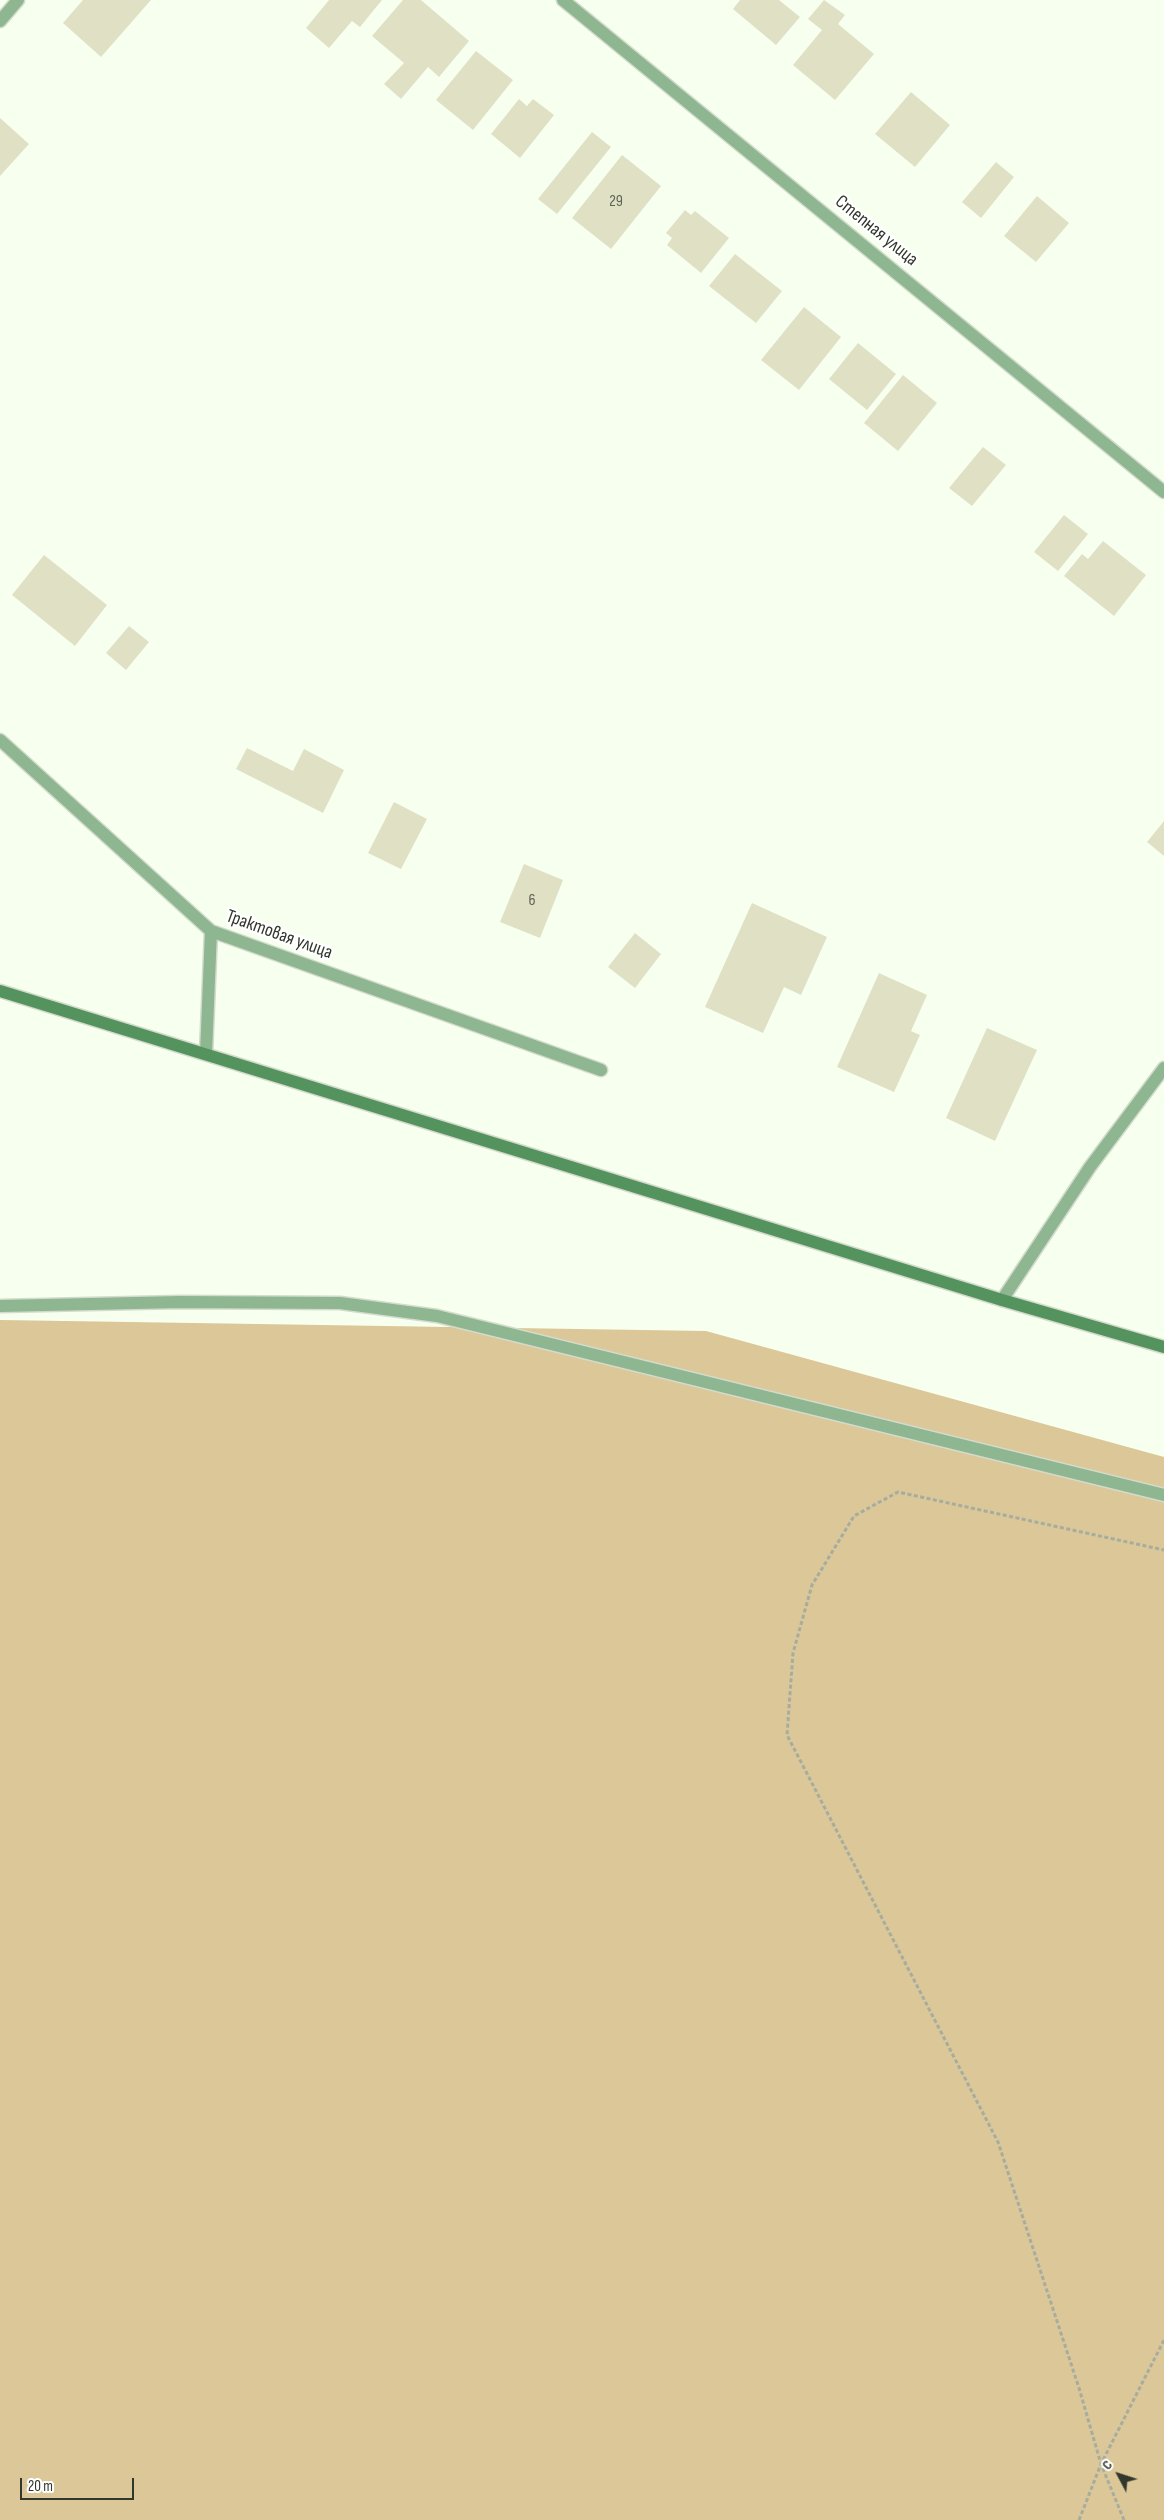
<!DOCTYPE html>
<html>
<head>
<meta charset="utf-8">
<style>
	body { margin:0 }
	#map { position:relative; width:1164px; height:2520px; overflow:hidden; background:#f7ffef; font-family:"Sofia Sans Condensed",sans-serif }
	canvas { display:block }
	.north { position:absolute; left:1094px; top:2450px; width:50px; height:50px; -webkit-text-stroke:4px #fff; paint-order:stroke; rotate:310deg; font-size:14px; font-weight:700; line-height:20px; text-align:center; color:#32372d }
	.north::after { content:''; display:block; margin:auto; width:18px; height:22px; background:#32372d; clip-path:polygon(50% 0,100% 100%,50% 72%,0 100%) }
	.scale { position:absolute; left:20px; top:2478px; width:114px; height:22px; box-sizing:border-box; border:2px solid #32372d; border-top:0; padding-left:6px; font-size:15px; line-height:18px; white-space:nowrap; color:#32372d; -webkit-text-stroke:4px #fff; paint-order:stroke }
</style>
</head>
<body>
<div id="map">
<canvas width="1164" height="2520"></canvas>
<div class="north">С</div>
<div class="scale">20 m</div>
</div>
<script>
const g = document.querySelector('canvas').getContext('2d');
g.lineJoin = 'round';
function paint(path, color) { g.fillStyle = color; g.fill(path, 'evenodd'); }
function strokePath(path, color, width, dash) { g.strokeStyle = color; g.lineWidth = width; g.lineCap = dash ? 'butt' : 'round'; g.setLineDash(dash || []); g.stroke(path); }
function write(font, color, halo, rows, align = 'center') {
  g.font = font + ' "Sofia Sans Condensed",sans-serif'; g.lineWidth = 5; g.setLineDash([]); g.textBaseline = 'middle'; g.strokeStyle = halo; g.fillStyle = color; for (const [text, x, y, turn = 0] of rows) {
    g.save(); g.translate(x, y); g.rotate((+turn || 0) * Math.PI / 180); g.textAlign = isNaN(turn) ? turn : align; if (halo) g.strokeText(text, 0, 0); g.fillText(text, 0, 0); g.restore();
  }
}
paint(new Path2D(`
	M0,1320L706,1331L1164,1457V2520H0Z`), '#dbc798');
paint(new Path2D(`
	M83,0H151L101,57L63,23Z
	M329,0H382L360,27L352,21L329,48L306,28Z
	M403,0H421L469,41L439,77L428,67L401,99L384,84L404,63L372,36Z
	M740,0H779L800,17L776,45L733,9Z
	M824,0L845,15L838,24L874,54L835,100L793,65L822,30L808,19Z
	M476,51L513,80L473,130L436,100Z
	M911,92L950,125L915,167L875,134Z
	M519,99L527,106L533,99L554,115L520,158L491,134Z
	M0,118L29,144L0,176Z
	M592,132L611,147L557,214L538,199Z
	M622,155L661,186L611,249L572,218Z
	M996,162L1014,177L981,218L962,202Z
	M1037,196L1069,223L1036,262L1004,236Z
	M685,210L691,215L695,211L729,238L701,273L667,245L672,238L666,233Z
	M735,254L782,291L756,323L709,286Z
	M804,307L841,337L799,390L761,360Z
	M858,343L896,374L867,410L829,379Z
	M903,375L937,403L898,451L864,423Z
	M983,447L1006,465L972,506L949,488Z
	M1064,515L1088,534L1058,571L1034,552Z
	M1103,541L1146,575L1114,616L1064,576L1082,554L1088,559Z
	M44,555L107,605L75,646L12,595Z
	M129,626L149,642L126,670L106,653Z
	M247,748L293,771L304,749L344,770L323,813L236,769Z
	M394,802L427,819L401,869L368,853Z
	M1164,821V856L1147,842Z
	M524,864L563,880L540,938L500,922Z
	M752,903L827,937L801,995L784,987L763,1033L705,1007Z
	M635,933L661,954L635,988L608,967Z
	M879,973L927,995L911,1031L920,1035L894,1092L837,1067Z
	M987,1028L1037,1050L995,1141L946,1118Z`), '#e0e1c4');
const lane = new Path2D(`
	M0,1306L180,1302L340,1303L437,1316L1164,1495`);
const street = new Path2D(`
	M563,0L1164,492
	M0,21L18,0
	M0,740L211,931L601,1070
	M206,1054L211,931
	M1002,1300L1090,1167L1164,1068`);
const secondary = new Path2D(`
	M0,991L1002,1300L1164,1347`);
strokePath(lane, '#d4dbcc', 15);
strokePath(street, '#d4dbcc', 15);
strokePath(secondary, '#d4dbcc', 15);
strokePath(new Path2D(`
	M1079,2520L1101,2464L1164,2340
	M1124,2520L1101,2464L1079,2388L998,2142L787,1735L793,1653L812,1585L854,1516L898,1492L1164,1550`), '#a6ad9f', 3, [4, 2.5]);
strokePath(lane, '#8db691', 12);
strokePath(street, '#8db691', 12);
strokePath(secondary, '#54935d', 12);
write('16px', '#5e6253', null, [
	["29",616,202],
	["6",532,901]
]);
write('19px', '#32372d', '#fff', [
	["Степная улица",876,231,39],
	["Трактовая улица",279,935,20]
]);
</script>
</body>
</html>
